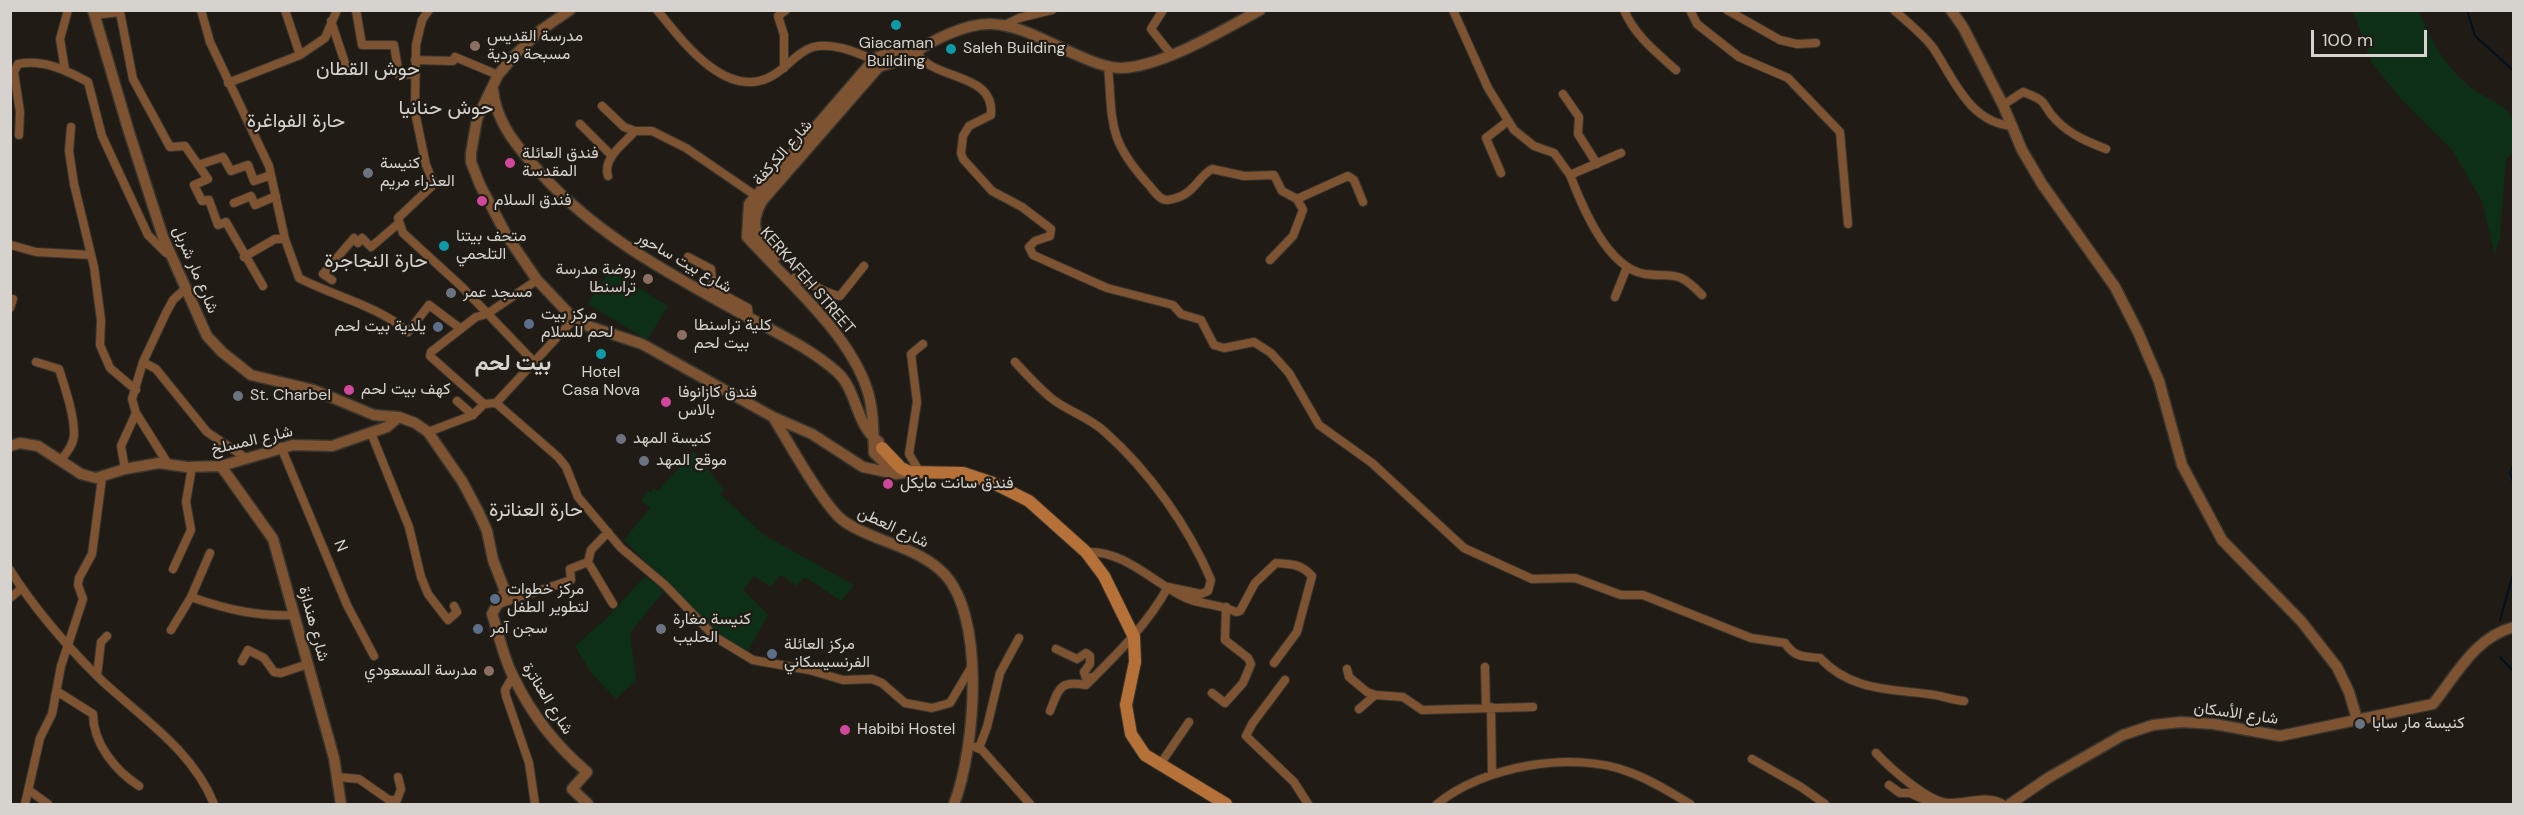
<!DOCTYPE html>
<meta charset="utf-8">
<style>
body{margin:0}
#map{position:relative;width:2524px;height:815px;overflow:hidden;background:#201c15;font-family:"DM Sans",sans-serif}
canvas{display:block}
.frame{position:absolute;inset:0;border:12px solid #d6d3ce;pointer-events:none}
.scale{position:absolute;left:2311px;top:30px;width:116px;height:27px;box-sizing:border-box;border:3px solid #d6d3ce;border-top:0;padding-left:8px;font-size:18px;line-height:21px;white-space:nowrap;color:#d6d3ce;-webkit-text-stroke:4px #201c15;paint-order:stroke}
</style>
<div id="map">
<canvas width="2524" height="815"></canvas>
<div class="frame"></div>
<div class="scale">100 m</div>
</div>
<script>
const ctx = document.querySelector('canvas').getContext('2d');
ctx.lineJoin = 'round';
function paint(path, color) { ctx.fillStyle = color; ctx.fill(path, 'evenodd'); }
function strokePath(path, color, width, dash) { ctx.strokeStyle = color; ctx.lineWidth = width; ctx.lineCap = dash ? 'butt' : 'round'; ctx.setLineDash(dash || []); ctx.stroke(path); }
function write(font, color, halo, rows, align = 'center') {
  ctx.font = font + ' "DM Sans",Vazirmatn,sans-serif'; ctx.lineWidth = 4.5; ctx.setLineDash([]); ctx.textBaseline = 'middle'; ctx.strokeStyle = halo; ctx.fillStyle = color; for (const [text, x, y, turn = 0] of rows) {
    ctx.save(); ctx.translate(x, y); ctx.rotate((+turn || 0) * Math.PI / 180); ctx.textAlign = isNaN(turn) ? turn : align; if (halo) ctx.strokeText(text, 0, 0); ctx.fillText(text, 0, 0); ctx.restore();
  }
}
const green = new Path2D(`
 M 2353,11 L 2419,11 C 2432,43 2447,71 2477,92 C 2486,98 2501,104 2508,112 C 2517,122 2514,139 2513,152 L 2506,160 L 2500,236 L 2495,256 L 2482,201 L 2452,150 L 2402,100 L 2372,63 Z
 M 610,270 L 668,306 L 647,340 L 588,304 Z
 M 694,451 L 724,490 L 720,494 L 764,535 L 854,585 L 841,601 L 805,577 L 797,586 L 781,575 L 771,587 L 754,576 L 743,590 L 768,615 L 746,654 L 719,636 L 624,540 L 650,508 L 641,500 L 648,491 L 650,493 L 654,488 L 658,491 Z
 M 645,576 L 664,591 L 630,633 L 636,680 L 616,699 L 592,674 L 575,646 L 608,617 Z`);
const stream = new Path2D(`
 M 2467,10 L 2475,36 L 2514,71
 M 2514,464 L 2510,472 L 2514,486
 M 2500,620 L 2514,571
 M 2500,657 L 2514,672`);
const minor = new Path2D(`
 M 201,10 L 210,42 L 269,166 L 285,239 L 299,278 C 333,296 379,306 408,332 L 429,305 L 461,329
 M 285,10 L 300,55
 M 356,10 L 362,45 L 394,45 L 399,75 L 416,74
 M 657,10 C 681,39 723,98 768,78 C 785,71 796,52 813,47 C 832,42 855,52 872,59
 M 1163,10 L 1151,29 L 1170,53
 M 1453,10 L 1488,88 L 1514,130 L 1534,146 L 1554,153 L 1570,175 L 1621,153
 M 1624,10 C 1635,36 1656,52 1676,70
 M 1690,10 L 1697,24 L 1739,57 L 1788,78 L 1840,132 L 1848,224
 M 1727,10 L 1780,40 L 1797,44 L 1816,43
 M 1894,10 C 1907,22 1924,35 1934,49 C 1954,80 1970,123 2013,126
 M 94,15 L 120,12 L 133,79 L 170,147 L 185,146 L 208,179 L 194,185 L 202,201 L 209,200 L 218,225 L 226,222 L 263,286
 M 331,21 L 347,69
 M 1003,26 L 1019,18 L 1052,10
 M 916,50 C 929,82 995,70 991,115 L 969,126 L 963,136 L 961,153 L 963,159 L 992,191 L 1022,207 L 1051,229 L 1050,236 L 1035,241 L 1029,247 L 1033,255 L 1107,288 L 1173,305 L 1181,314 L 1201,320 L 1214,345 L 1224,348 L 1254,342 L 1271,353 L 1289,373 L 1319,425 L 1372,463 L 1464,548 L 1532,579 L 1575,578 L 1621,595 L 1643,595 L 1751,638 L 1785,643 C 1794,657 1804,657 1820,658 C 1850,690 1887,689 1928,694 C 1940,695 1952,700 1964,701
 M 415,60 L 453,61 L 455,57 L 498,75
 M 1108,66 C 1113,123 1107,139 1148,184 C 1153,189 1159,201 1168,200 C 1195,196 1196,178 1212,169 L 1244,176 L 1274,175 L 1282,191 L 1297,199 L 1303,210 L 1293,236 L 1270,260
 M 784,68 L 784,35 L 778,16 L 786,10
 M 65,70 L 60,39 L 68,10
 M 228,83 L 300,55 L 325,38 L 337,10
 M 1563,94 L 1579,117 L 1578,134 L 1597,164
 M 2003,105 L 2023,92 C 2053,103 2039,104 2057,121 C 2071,135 2088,142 2106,149
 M 415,106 L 416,45 L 422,20 L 429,10
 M 602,106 L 624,127 L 635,131 L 652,131 L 686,148 L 759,198
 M 416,117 L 426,165 L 434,184 L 398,218 L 403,233 L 462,287 L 535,363
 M 580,124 L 612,156
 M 71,127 L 69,151 L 74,184 L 94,267 L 101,320 L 100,345 L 110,368 L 136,390
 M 19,135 L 20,112 L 14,72 L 18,64 C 43,59 66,70 88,82 L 102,136 L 148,235 L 166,253
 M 198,165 L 223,157 L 231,171 L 248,165 L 254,181 L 271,175
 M 1501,173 L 1486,138 L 1508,121
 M 1570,175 C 1582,206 1607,268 1645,274 C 1676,278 1677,269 1702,295
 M 608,176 C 602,158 625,143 635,131
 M 1297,199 L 1348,176 L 1354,180 L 1363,202
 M 234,203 L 251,196 L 255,205 L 276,196
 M 11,245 L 36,252 L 91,255
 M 244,257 L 275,239 L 285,239
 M 688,257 L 711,269 L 713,289 L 748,308 L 749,318
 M 332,280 L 323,274 L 354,238 L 358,243 L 362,238 L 371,247 L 399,223
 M 789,282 L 794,278 C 811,281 824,294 840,296 L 864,266
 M 1615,297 L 1627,267
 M 10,308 L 13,299
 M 36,362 L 59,369 C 65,388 74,413 74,434 C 74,444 67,452 62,459
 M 143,362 L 156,369 L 207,432 L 246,458
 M 1015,362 C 1026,374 1038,387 1051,398 C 1067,411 1089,417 1105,432 C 1149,471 1188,526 1211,580 L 1208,591 L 1201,594 L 1168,587
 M 457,401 L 473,415
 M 496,403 L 558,457 L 566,467 L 578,497 L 621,548 L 665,585 L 715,637 L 753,660 L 809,670 L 843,680 L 872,679 L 882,683 L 905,703 L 932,708 L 950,703 L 972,666
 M 484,404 L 430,356 L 431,352 L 476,317 L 487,314 L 537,280
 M 136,413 L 168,464
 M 428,432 L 473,415 L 484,404 L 496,403 L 574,319
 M 371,433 L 409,527 L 421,577 L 428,594 L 448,620 L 457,612 L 454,606
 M 281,447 L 347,605 L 374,656
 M 125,469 L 121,446 L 136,413 L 132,399 L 143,362 L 166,313 L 173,300 L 186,288
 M 919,471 L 909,454 L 917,402 L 911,354 L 923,344
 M 608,532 L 591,550 L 588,562 L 613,604
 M 1086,552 C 1125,550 1153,583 1186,598 C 1202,605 1220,604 1236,612 L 1240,611 L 1255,583 L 1276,563 C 1292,564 1301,564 1312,576 L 1297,632 L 1274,663
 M 173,569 L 191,530 L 186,502 L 192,467
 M 10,570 C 34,608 66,645 98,677 C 140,717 192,749 214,804
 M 191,597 C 225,609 258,617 295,615
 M 10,598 L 22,588
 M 499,604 L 571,580 L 570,569 L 588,562
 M 171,630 L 191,597 L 210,553
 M 1056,649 L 1077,659 L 1086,653 L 1090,656 L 1090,664 L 1084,672 L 1086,678 L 1094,677
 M 242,661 L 248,650 L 264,658 L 274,672 L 281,673 L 308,664
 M 1485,667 L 1486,708
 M 1347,669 L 1349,677 L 1367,692 L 1375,695 L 1403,697 L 1422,710 L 1533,707
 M 97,676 L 101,642 L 107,636
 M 513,676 L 505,690 L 506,696 L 529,763 L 535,804
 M 1285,680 L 1252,724 L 1246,736 L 1294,782 L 1308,804
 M 58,692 L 93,714 C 93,744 116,771 139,786
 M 1212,693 L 1225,703 L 1243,683 L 1251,664 L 1248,658 L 1225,640 L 1226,607
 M 1491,707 L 1492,774
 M 1359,709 L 1375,695
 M 1050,711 C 1059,688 1060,680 1086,685 C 1117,654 1147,625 1168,587
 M 975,747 L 982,750 L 1030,804
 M 979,748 L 987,727 L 1000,673 L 1019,638
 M 1876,753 C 1890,768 1928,802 1948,803 C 1967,804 1986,794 2003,804
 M 1752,759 L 1801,787 L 1825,804
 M 1161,763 L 1189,722
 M 337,777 L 359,779 L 389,800 L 397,800 L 401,789 L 398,777
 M 1889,785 L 1900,793 L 1910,793 L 1934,804
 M 30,791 L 48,804
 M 25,804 L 40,738 L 52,714 L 61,666 L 83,599 L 78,585 L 79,578 L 92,554 L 102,478
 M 1437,804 C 1483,766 1573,750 1629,772 C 1651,780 1670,792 1690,804`);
const tertiary = new Path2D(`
 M 93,10 L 129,132 L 163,237 L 207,336 L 222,352 L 251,375 L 314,390 L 374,415 L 399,417 L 415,423 L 428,432 L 462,481 L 478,511 L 487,531 L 493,560 L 505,591 L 492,614 C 499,634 503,657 513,676 C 531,714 555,745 587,772 L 572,789 L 588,804
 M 570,10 L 541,30 L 515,55 L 498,75 L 477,119 L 471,153 L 471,162 L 480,185 L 507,236 L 537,280 L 574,319 L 588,326 L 642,344 L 773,417 L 812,434 L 863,467 L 896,474 L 910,472
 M 1951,10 L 1963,27 L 2003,105 L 2022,150 L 2042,184 L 2115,287 L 2138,332 L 2159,381 L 2182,465 L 2222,540 L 2301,621 L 2337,667 L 2349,692 L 2357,719
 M 875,58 L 907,47 L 916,50
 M 870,64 L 749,204 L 747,237 C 787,281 848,332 867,389 C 874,410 873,432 874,453 L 895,473
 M 881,66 C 890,63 903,61 911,55 C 931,41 965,23 991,24 C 1021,25 1049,43 1077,55 C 1090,61 1106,68 1121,68 C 1162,67 1223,30 1260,10
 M 493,90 C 496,119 512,140 530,161 C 588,231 666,272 744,315 C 775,332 810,348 837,372 C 858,391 855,425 879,442
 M 775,257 C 756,236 748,227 762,201 L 877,69
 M 773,417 C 788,441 825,509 845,522 C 873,541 911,545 939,569 C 988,609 975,751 954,804
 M 10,446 L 20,443 L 38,446 L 81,474 L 96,478 L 125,469 L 159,463 L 187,467 L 221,466 L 293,445 L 332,446 L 387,427 L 399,417
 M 221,466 L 273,539 L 334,758 L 341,804
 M 2010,804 L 2048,778 L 2123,735 L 2153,725 L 2181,722 L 2214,724 L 2280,736 L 2433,704 C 2457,674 2475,637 2514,627`);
const secondary = new Path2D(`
 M 882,448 L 901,468 L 910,472 L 963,473 L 993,483 L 1029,501 L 1086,552 L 1104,576 L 1134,637 L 1135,662 L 1126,705 L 1131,734 L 1145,755 L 1226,804`);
const markers = [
 [896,25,6,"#0f9aa8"],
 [475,46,6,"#8d6e63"],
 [951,49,6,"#0f9aa8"],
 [510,163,6,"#d1479c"],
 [368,173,6,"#6b7280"],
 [482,201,6,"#d1479c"],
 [444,246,6,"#0f9aa8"],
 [648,279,6,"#8d6e63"],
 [451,293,6,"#6b7280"],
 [529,324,6,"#5c6f8a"],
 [438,327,6,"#5c6f8a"],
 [682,335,6,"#8d6e63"],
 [601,354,6,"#0f9aa8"],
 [349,390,6,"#d1479c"],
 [238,396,6,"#6b7280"],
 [666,402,6,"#d1479c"],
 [621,439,6,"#6b7280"],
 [644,461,6,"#6b7280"],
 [888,484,6,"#d1479c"],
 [495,599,6,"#5c6f8a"],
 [478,629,6,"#5c6f8a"],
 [661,629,6,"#6b7280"],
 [772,654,6,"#5c6f8a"],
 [489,671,6,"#8d6e63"],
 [2360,724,6,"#6b7280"],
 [845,730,6,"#d1479c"]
];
const poiNames = [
 ["مدرسة القديس",487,37],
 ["مسبحة وردية",487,55],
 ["Giacaman",896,44,"center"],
 ["Building",896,62,"center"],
 ["Saleh Building",963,49],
 ["فندق العائلة",522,154],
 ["المقدسة",522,172],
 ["كنيسة",380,164],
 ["العذراء مريم",380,182],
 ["فندق السلام",494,201],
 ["متحف بيتنا",456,237],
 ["التلحمي",456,255],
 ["روضة مدرسة",636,270,"right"],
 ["تراسنطا",636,288,"right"],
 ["مسجد عمر",463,293],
 ["مركز بيت",541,315],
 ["لحم للسلام",541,333],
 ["كلية تراسنطا",694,326],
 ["بيت لحم",694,344],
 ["يلدية بيت لحم",426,327,"right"],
 ["Hotel",601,373,"center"],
 ["Casa Nova",601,391,"center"],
 ["كهف بيت لحم",361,390],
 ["فندق كازانوفا",678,393],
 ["بالاس",678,411],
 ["St. Charbel",250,396],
 ["كنيسة المهد",633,439],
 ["موقع المهد",656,461],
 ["فندق سانت مايكل",900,484],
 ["مركز خطوات",507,590],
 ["لتطوير الطفل",507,608],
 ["كنيسة مغارة",673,620],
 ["الحليب",673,638],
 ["سجن آمر",490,629],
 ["مركز العائلة",784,645],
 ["الفرنسيسكاني",784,663],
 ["مدرسة المسعودي",477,671,"right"],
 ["كنيسة مار سابا",2372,724],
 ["Habibi Hostel",857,730]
];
const streetNames = [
 ["شارع الكركفة",783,153,-49],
 ["شارع بيت ساحور",684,263,30],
 ["شارع مار شربل",195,270,67],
 ["KERKAFEH STREET",807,281,49],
 ["شارع المسلخ",252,441,-13],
 ["شارع العطن",893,528,25],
 ["N",340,546,68],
 ["شارع هندازة",313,624,75],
 ["شارع العناترة",547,699,58],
 ["شارع الأسكان",2236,714,8]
];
const quarterNames = [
 ["حوش القطان",368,70],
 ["حوش حنانيا",446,109],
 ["حارة الفواغرة",296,122],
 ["حارة النجاجرة",376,262],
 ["حارة العناترة",536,511]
];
const districtNames = [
 ["بيت لحم",513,364]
];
paint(green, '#0d2e17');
strokePath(stream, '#00111e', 2);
strokePath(minor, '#39362f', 10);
strokePath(tertiary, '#39362f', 13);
strokePath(secondary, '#39362f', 14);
strokePath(minor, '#7e5332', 8);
strokePath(tertiary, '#7e5332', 10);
strokePath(secondary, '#b67138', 12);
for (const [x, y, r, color] of markers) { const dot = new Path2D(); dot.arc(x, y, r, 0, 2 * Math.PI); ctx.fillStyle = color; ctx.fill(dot); strokePath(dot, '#201c15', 2); }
write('16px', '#d6d3ce', '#201c15', poiNames, 'left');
write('16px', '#d6d3ce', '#201c15', streetNames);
write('20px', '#d6d3ce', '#201c15', quarterNames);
write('bold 22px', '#d6d3ce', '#201c15', districtNames);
</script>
